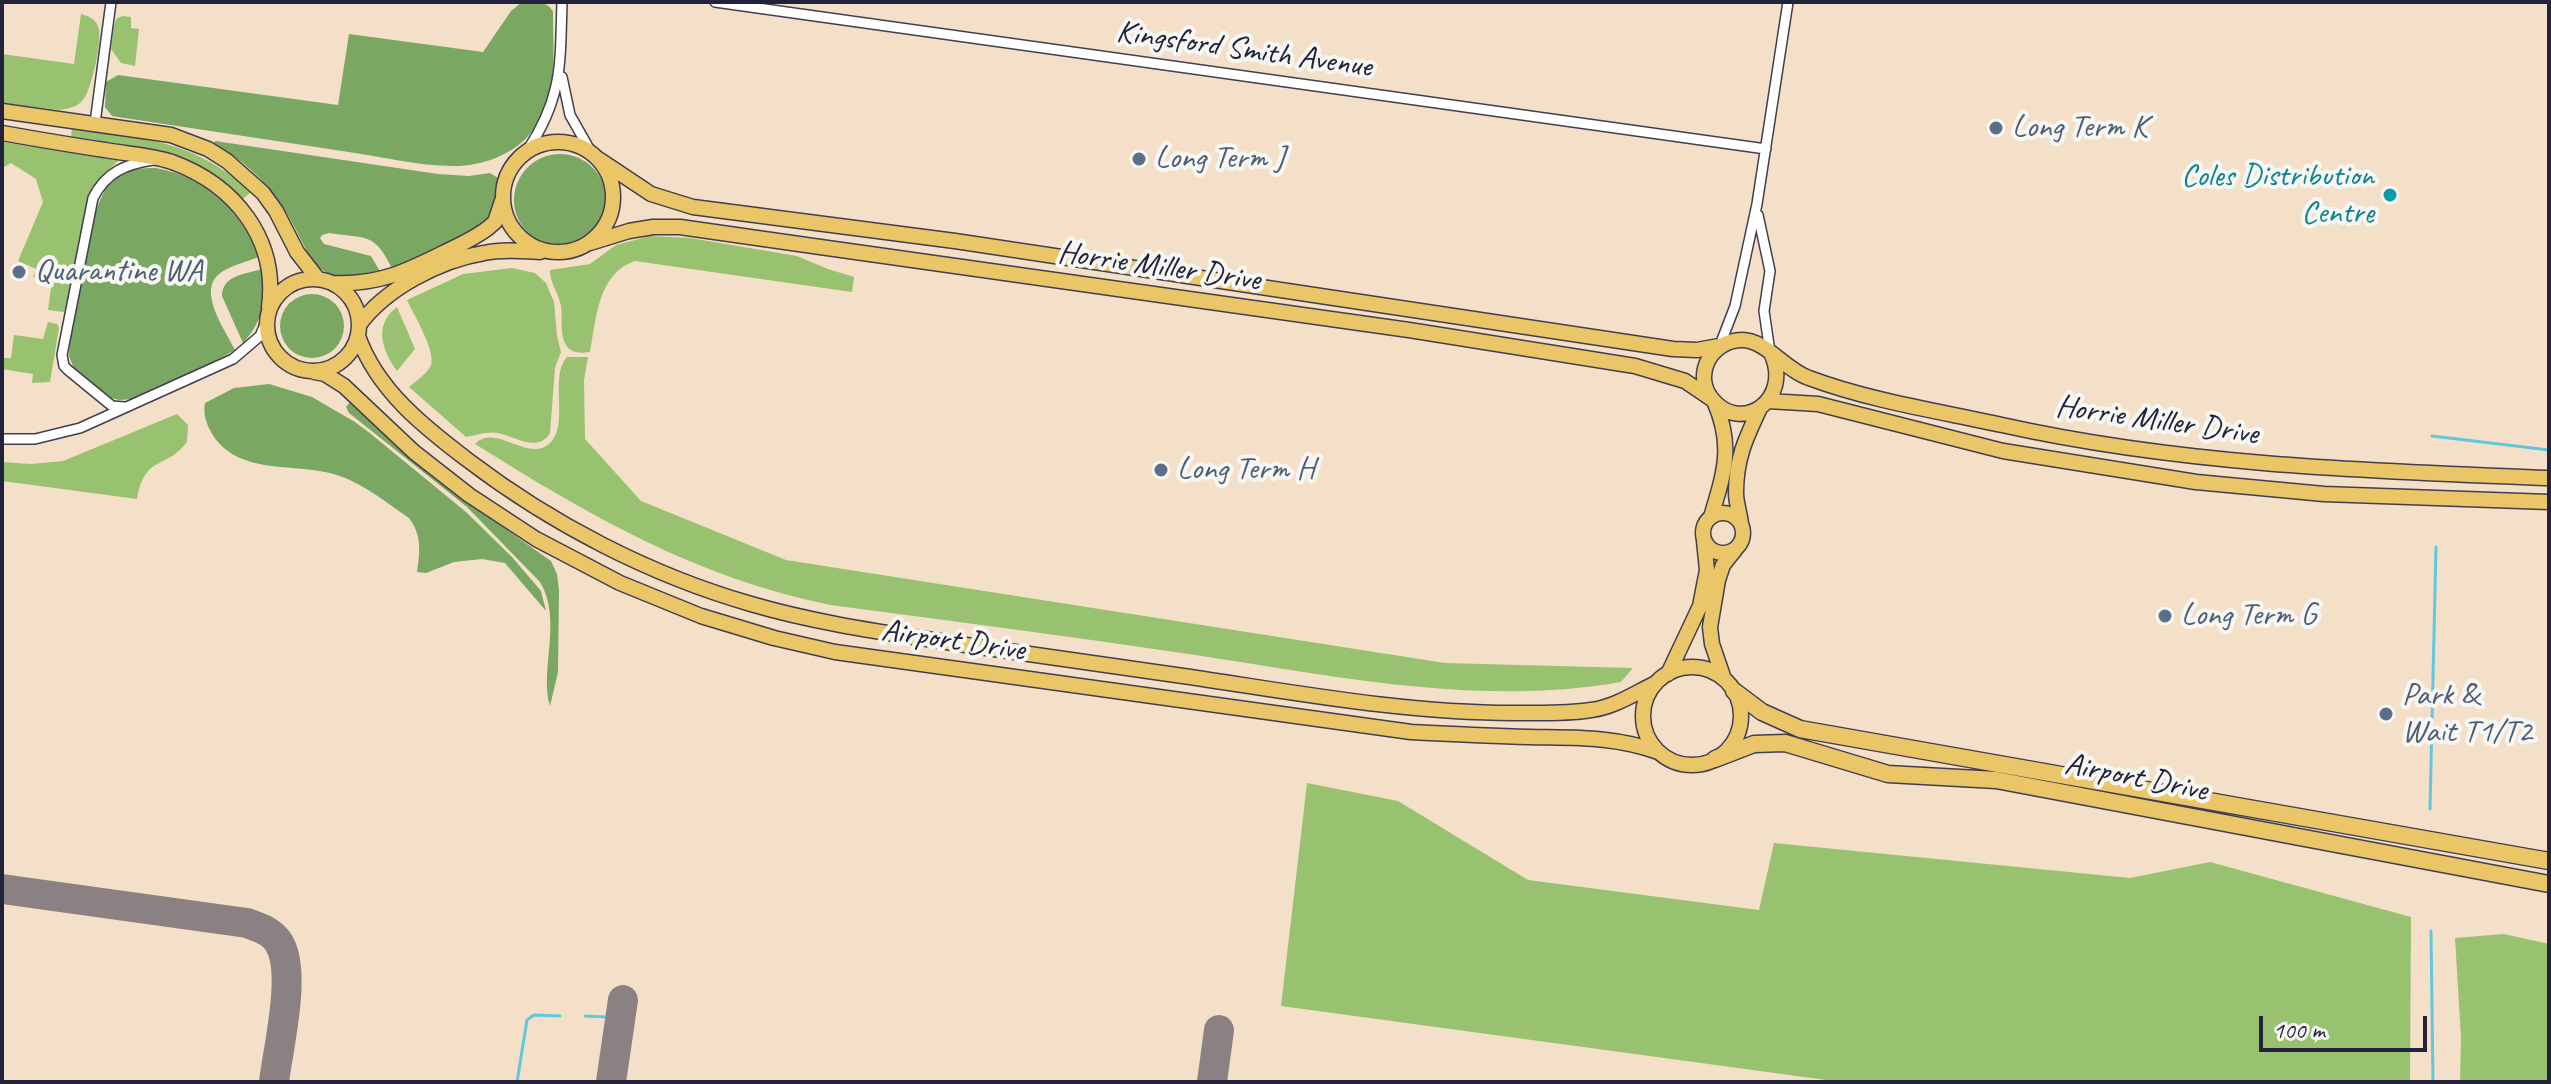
<!DOCTYPE html>
<style>
body{margin:0}
#map{position:relative;width:2551px;height:1084px;overflow:hidden;background:#f4e0c8;font-family:Caveat,sans-serif}
canvas{display:block}
.frame{position:absolute;inset:0;border:4px solid #22223b;pointer-events:none}
.scale{position:absolute;left:2259px;top:1016px;width:168px;height:36px;box-sizing:border-box;border:4px solid #22223b;border-top:0;padding-left:10px;font-size:24px;line-height:28px;white-space:nowrap;color:#22223b;-webkit-text-stroke:6px #f6f6f2;paint-order:stroke}
</style>
<div id="map">
<canvas width="2551" height="1084"></canvas>
<div class="frame"></div>
<div class="scale">100 m</div>
</div>
<script>
const ctx = document.querySelector('canvas').getContext('2d');
ctx.lineJoin = 'round';
function paint(path, color) { ctx.fillStyle = color; ctx.fill(path, 'evenodd'); }
function strokePath(path, color, width, dash) { ctx.strokeStyle = color; ctx.lineWidth = width; ctx.lineCap = dash ? 'butt' : 'round'; ctx.setLineDash(dash || []); ctx.stroke(path); }
function write(font, color, halo, rows, align = 'center') {
  ctx.font = font + ' Caveat,sans-serif'; ctx.lineWidth = 8; ctx.setLineDash([]); ctx.textBaseline = 'middle'; ctx.strokeStyle = halo; ctx.fillStyle = color; for (const [text, x, y, turn = 0] of rows) {
    ctx.save(); ctx.translate(x, y); ctx.rotate((+turn || 0) * Math.PI / 180); ctx.textAlign = isNaN(turn) ? turn : align; if (halo) ctx.strokeText(text, 0, 0); ctx.fillText(text, 0, 0); ctx.restore();
  }
}
const green = new Path2D(`
 M 81,14 C 90,16 98,21 99,30 C 102,42 91,91 83,100 C 77,107 68,109 59,110 L 2,103 L 2,54 L 74,64 Z
 M 123,16 L 131,17 L 131,28 L 139,29 L 135,66 L 121,63 L 111,49 L 114,25 L 117,18 Z
 M 72,129 C 147,139 192,139 251,192 L 243,199 C 193,149 136,147 71,137 Z
 M 2,142 L 119,160 L 98,180 L 88,195 L 66,309 L 63,312 L 48,310 L 52,280 L 33,277 L 36,269 L 18,261 L 43,202 L 36,179 L 11,163 L 2,168 Z
 M 650,236 L 690,238 L 797,256 L 828,269 L 854,277 L 852,292 L 635,261 C 598,273 596,319 590,352 C 581,353 571,354 566,345 C 559,334 563,318 561,306 C 559,294 549,281 550,270 L 590,264 L 616,245 Z
 M 512,268 L 535,273 L 546,283 L 554,302 L 557,336 L 561,352 L 555,368 L 550,433 C 538,453 516,437 498,433 C 487,431 476,435 466,437 L 409,387 C 416,381 428,373 431,365 C 436,351 413,313 407,300 L 463,274 Z
 M 397,307 L 415,349 L 397,371 C 382,350 373,325 397,307 Z
 M 48,322 L 57,324 L 59,328 L 50,382 L 32,383 L 33,374 L 2,369 L 2,358 L 11,358 L 14,335 L 43,339 Z
 M 567,357 L 588,357 L 584,380 L 585,439 L 641,501 L 786,560 L 1445,663 L 1633,668 L 1621,682 C 1480,707 1335,676 1195,655 C 1074,637 952,621 830,605 C 695,577 590,516 475,444 C 496,422 529,465 551,442 C 569,423 549,376 567,357 Z
 M 177,414 L 188,425 L 187,442 C 166,470 145,454 137,499 L 2,481 L 2,462 L 31,464 L 63,461 Z
 M 1307,783 L 1398,801 L 1528,880 L 1759,910 L 1774,843 L 2130,878 L 2210,862 L 2411,917 L 2410,1082 L 1841,1082 L 1281,1006 Z
 M 2504,934 L 2549,944 L 2549,1082 L 2460,1082 L 2461,1038 L 2455,938 Z`);
const forest = new Path2D(`
 M 522,2 C 534,2 548,0 553,12 C 553,54 559,101 529,135 C 512,155 483,165 458,166 C 422,167 378,156 342,151 C 268,140 193,128 118,117 L 112,116 L 105,107 L 106,82 L 118,75 L 338,105 L 349,34 L 483,52 L 511,11 Z
 M 215,141 L 438,174 L 469,176 L 490,173 L 498,178 C 498,195 495,213 483,225 C 467,241 415,260 393,270 C 374,232 368,239 329,233 L 322,235 L 320,238 L 324,244 L 371,256 L 381,273 C 306,289 315,255 282,206 C 265,180 241,159 214,143 Z
 M514 200a46 46 0 1 1 92 0a46 46 0 1 1-92 0Z
 M 156,168 C 205,177 241,211 259,257 C 246,262 228,266 218,275 C 198,293 226,331 235,350 L 214,362 L 133,399 L 119,400 L 111,398 L 74,369 L 69,356 L 70,339 C 77,303 88,200 114,179 C 127,169 141,168 156,168 Z
 M 262,269 C 266,299 264,320 243,343 L 222,296 C 222,275 246,274 262,269 Z
 M280 326a32 32 0 1 1 64 0a32 32 0 1 1-64 0Z
 M 269,384 L 312,397 L 355,422 L 371,434 L 466,512 L 512,557 L 541,591 L 546,611 L 505,563 L 482,559 L 454,562 L 426,573 L 417,572 C 420,551 422,535 409,518 C 387,503 365,485 340,476 C 298,461 237,478 211,432 C 206,423 203,413 205,403 L 234,388 Z
 M 350,402 L 413,461 L 450,490 L 551,561 L 557,574 L 559,590 L 558,672 L 550,706 C 539,671 563,620 540,582 L 467,507 L 349,413 L 346,407 Z`);
const stream = new Path2D(`
 M 2432,436 L 2549,450
 M 2430,809 L 2436,547
 M 2431,931 L 2433,1082
 M 585,1016 L 605,1017
 M 517,1082 L 527,1020 L 534,1015 L 560,1016`);
const taxiway = new Path2D(`
 M 2,889 L 247,923 C 260,928 272,931 279,943 C 297,972 278,1048 274,1082
 M 611,1082 L 623,1000
 M 1212,1082 L 1219,1030`);
const minor = new Path2D(`
 M 715,2 L 1766,149
 M 562,77 L 570,115 L 591,152
 M 95,123 L 111,2
 M 527,151 C 563,97 560,64 562,2
 M 1758,215 L 1770,271 L 1764,311 L 1770,352
 M 1720,345 L 1735,306 L 1757,204 L 1788,2
 M 124,407 L 112,406 L 68,370 L 64,366 L 62,355 L 93,198 C 106,172 126,164 153,160
 M 2,439 L 35,439 L 80,428 L 233,359 L 260,336 L 266,322`);
const primary = new Path2D(`
 M 2,111 L 171,135 L 208,149 L 227,161 L 263,193 L 276,211 L 297,252 L 318,279
 M 2,133 C 36,139 71,145 105,150 C 127,154 151,155 172,162 C 235,185 278,239 269,307
 M503 197a55 55 0 1 1 110 0a55 55 0 1 1-110 0Z
 M 600,160 L 651,194 L 693,207 L 955,241 L 1673,349 L 1697,350 L 1719,346
 M 590,243 L 629,231 L 653,227 L 680,227 L 799,244 L 1409,330 L 1635,366 L 1685,381 L 1713,400
 M267 325a46 46 0 1 1 92 0a46 46 0 1 1-92 0Z
 M 333,283 C 378,285 405,272 445,252 C 460,245 475,238 488,228 L 495,222 L 502,201
 M 359,325 C 385,289 440,260 484,253 C 503,249 522,251 540,252
 M 358,336 C 377,390 424,427 469,461 C 552,524 650,575 751,604 C 819,624 889,633 959,644 C 1034,655 1109,665 1183,676 C 1293,692 1403,713 1514,713 C 1539,713 1566,714 1591,710 C 1615,707 1635,693 1656,683
 M 1771,353 C 1793,400 1741,435 1712,399 C 1692,374 1712,340 1742,340 C 1766,340 1785,370 1809,378 C 1871,401 1938,411 2002,425 C 2182,465 2366,471 2549,478
 M 314,372 L 325,374 L 344,386 L 414,452 L 469,495 L 536,539 L 620,583 L 701,616 L 774,638 L 835,652 L 1411,732 C 1450,734 1490,736 1529,737 C 1574,738 1615,736 1658,752
 M 1768,401 L 1818,404 L 2003,451 L 2196,482 L 2324,494 L 2549,502
 M1703 533a20 20 0 1 1 40 0a20 20 0 1 1-40 0Z
 M 1711,517 C 1724,473 1734,446 1714,401
 M 1741,524 C 1740,513 1736,503 1736,493 C 1736,458 1746,438 1760,408
 M1643 716a49 49 0 1 1 98 0a49 49 0 1 1-98 0Z
 M 1668,674 L 1700,606 L 1707,570 L 1704,541
 M 1724,679 L 1712,644 L 1710,627 L 1718,580 L 1723,565 L 1735,550`);
const motorway = new Path2D(`
 M 1734,691 L 1762,712 L 1800,729 L 2549,861
 M 1715,759 L 1754,744 L 1785,743 L 1888,774 L 1996,780 L 2549,884`);
const markers = [
 [1996,128,8,"#5c6f8a"],
 [1139,159,8,"#5c6f8a"],
 [2390,195,8,"#0f9aa8"],
 [19,272,8,"#5c6f8a"],
 [1161,470,8,"#5c6f8a"],
 [2165,616,8,"#5c6f8a"],
 [2386,714,8,"#5c6f8a"]
];
const streetNames = [
 ["Kingsford Smith Avenue",1244,50,8],
 ["Horrie Miller Drive",1159,267,8],
 ["Horrie Miller Drive",2157,421,8],
 ["Airport Drive",953,641,8],
 ["Airport Drive",2136,778,11]
];
const serviceNames = [
 ["Long Term K",2012,128],
 ["Long Term J",1155,159],
 ["Quarantine WA",35,272],
 ["Long Term H",1177,470],
 ["Long Term G",2181,616],
 ["Park &",2402,696],
 ["Wait T1/T2",2402,733]
];
const cultureNames = [
 ["Coles Distribution",2374,177],
 ["Centre",2374,214]
];
paint(green, '#98c26f');
paint(forest, '#7aa862');
strokePath(stream, '#60c8dc', 3);
strokePath(taxiway, '#8b8182', 30);
strokePath(minor, '#423e50', 12);
strokePath(primary, '#423e50', 17);
strokePath(motorway, '#423e50', 19);
strokePath(minor, '#fff', 9);
strokePath(primary, '#ebc669', 14);
strokePath(motorway, '#ebc669', 16);
for (const [x, y, r, color] of markers) { const dot = new Path2D(); dot.arc(x, y, r, 0, 2 * Math.PI); ctx.fillStyle = color; ctx.fill(dot); strokePath(dot, '#f6f6f2', 3); }
write('32px', '#22223b', '#f6f6f2', streetNames);
write('32px', '#4e5e75', '#f6f6f2', serviceNames, 'left');
write('32px', '#0d838f', '#f6f6f2', cultureNames, 'right');
</script>
